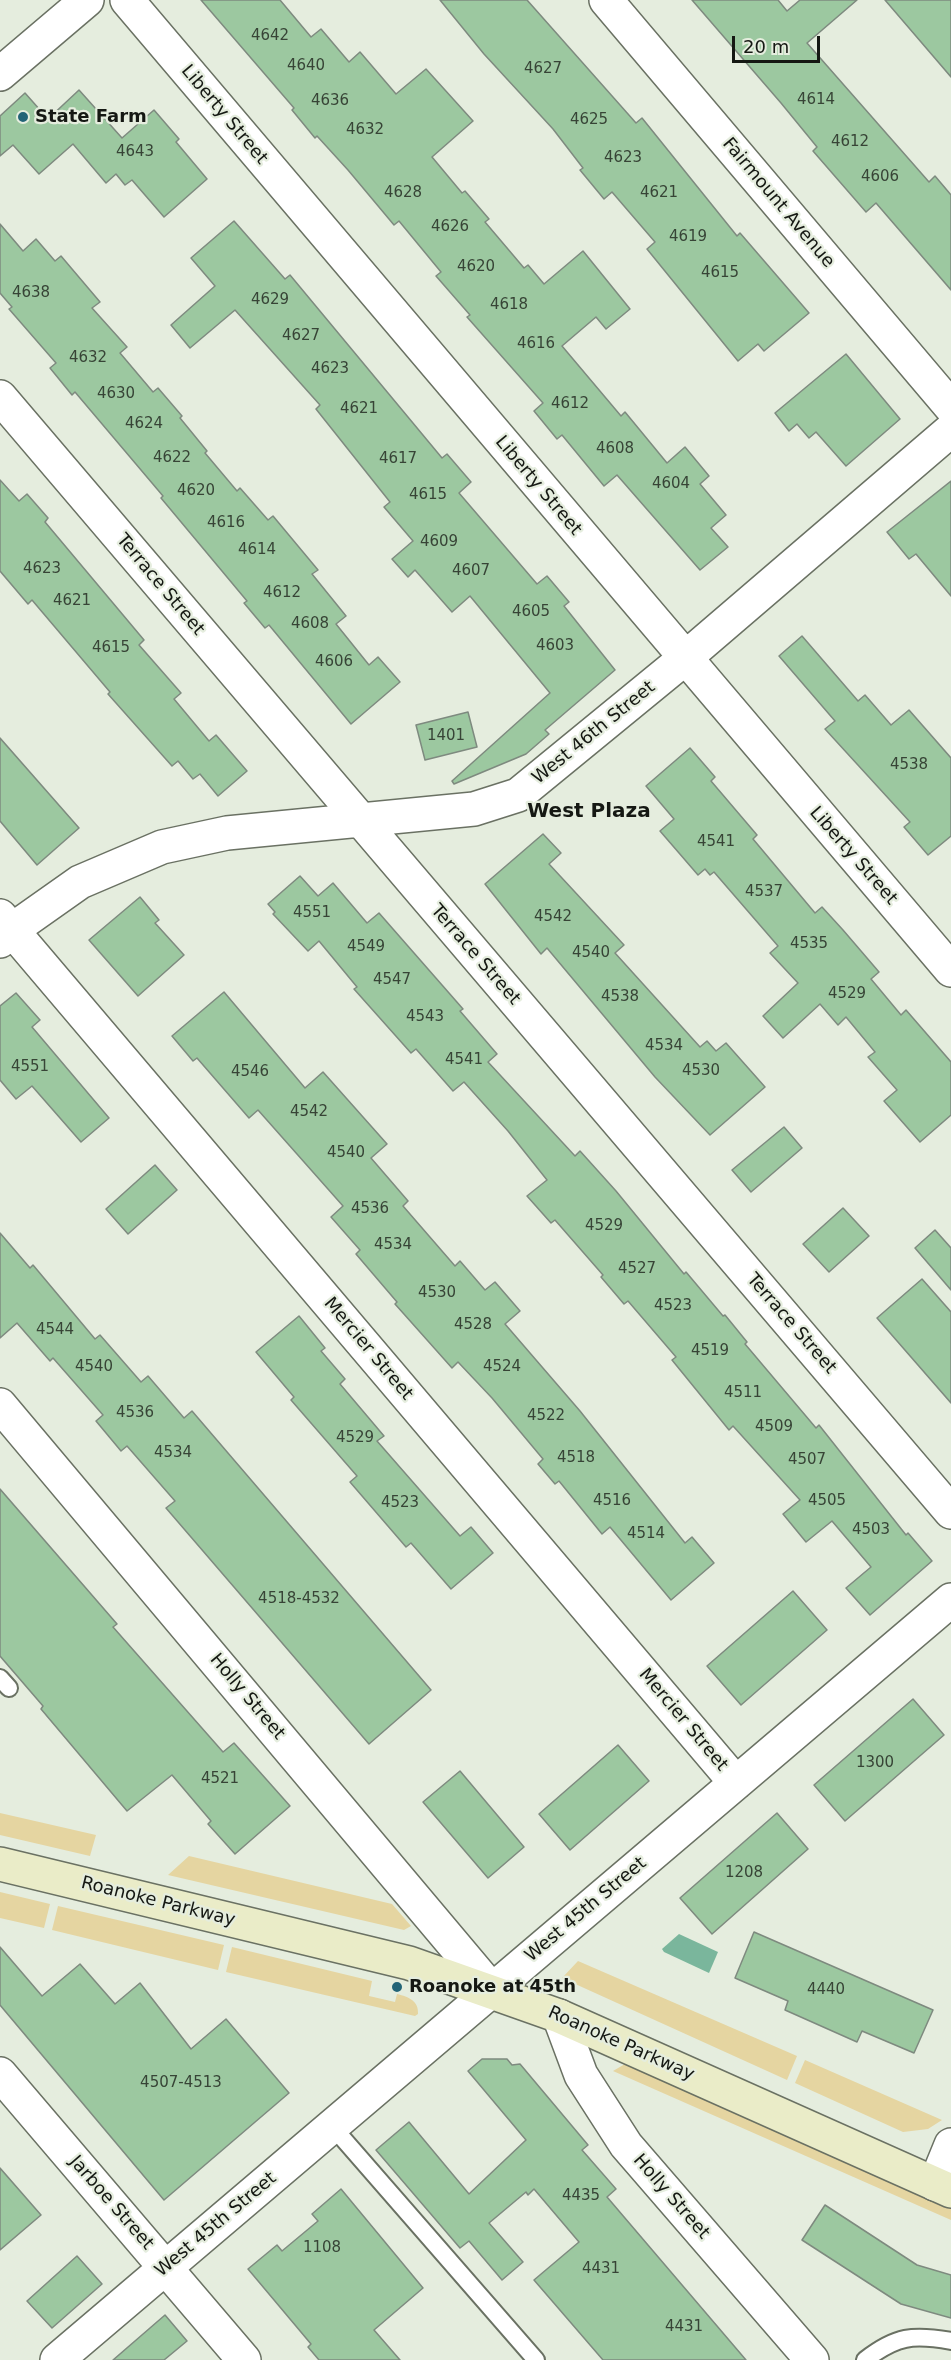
<!DOCTYPE html>
<style>
body{margin:0}
#map{position:relative;width:951px;height:2360px;overflow:hidden;background:#e5edde;font-family:"DejaVu Sans",sans-serif}
canvas{display:block}
.scale{position:absolute;left:732px;top:36px;width:88px;height:27px;box-sizing:border-box;border:3px solid #151813;border-top:0;padding-left:8px;font-size:18px;line-height:21px;white-space:nowrap;color:#151813;-webkit-text-stroke:4px #e5edde;paint-order:stroke}
</style>
<div id="map">
<canvas width="951" height="2360"></canvas>
<div class="scale">20 m</div>
</div>
<script>
const ctx = document.querySelector('canvas').getContext('2d');
ctx.lineJoin = 'round';
function paint(path, color) { ctx.fillStyle = color; ctx.fill(path, 'evenodd'); }
function strokePath(path, color, width, dash) { ctx.strokeStyle = color; ctx.lineWidth = width; ctx.lineCap = dash ? 'butt' : 'round'; ctx.setLineDash(dash || []); ctx.stroke(path); }
function write(font, color, halo, rows, align = 'center') {
  ctx.font = font + ' "DejaVu Sans",sans-serif'; ctx.lineWidth = 4.5; ctx.setLineDash([]); ctx.textBaseline = 'middle'; ctx.strokeStyle = halo; ctx.fillStyle = color; for (const [text, x, y, turn = 0] of rows) {
    ctx.save(); ctx.translate(x, y); ctx.rotate((+turn || 0) * Math.PI / 180); ctx.textAlign = isNaN(turn) ? turn : align; if (halo) ctx.strokeText(text, 0, 0); ctx.fillText(text, 0, 0); ctx.restore();
  }
}
const green = new Path2D(`
 M 0,1813 L 96,1835 L 90,1856 L 0,1835 Z
 M 189,1856 L 392,1904 L 411,1926 L 404,1930 L 168,1875 Z
 M 0,1892 L 50,1904 L 44,1928 L 0,1918 Z
 M 58,1906 L 224,1945 L 218,1970 L 52,1930 Z
 M 232,1947 L 372,1981 L 369,1996 L 395,2002 L 397,1994 C 409,1997 419,2001 418,2014 L 415,2016 L 226,1972 Z
 M 578,1961 L 797,2056 L 787,2080 L 562,1978 Z
 M 805,2060 L 942,2120 L 928,2129 L 903,2132 L 795,2083 Z
 M 625,2064 L 951,2208 L 951,2220 L 613,2071 Z`);
const water = new Path2D(`
 M 679,1934 L 718,1952 L 709,1973 L 664,1952 L 662,1949 Z`);
const building = new Path2D(`
 M 201,0 L 280,0 L 311,37 L 321,29 L 349,62 L 360,52 L 396,94 L 426,69 L 473,121 L 432,157 L 462,193 L 465,191 L 489,219 L 485,222 L 524,268 L 528,265 L 544,284 L 583,251 L 630,309 L 606,329 L 596,317 L 562,346 L 621,416 L 625,412 L 667,463 L 685,447 L 709,476 L 700,484 L 726,515 L 711,528 L 728,547 L 700,570 L 617,475 L 604,486 L 562,435 L 557,439 L 534,411 L 543,403 L 467,317 L 470,315 L 436,276 L 441,272 L 399,221 L 394,225 L 348,170 L 317,136 L 315,138 L 292,110 L 294,108 Z
 M 440,0 L 527,0 L 636,123 L 642,118 L 737,236 L 740,233 L 809,313 L 764,351 L 758,344 L 738,361 L 647,249 L 655,242 L 612,192 L 604,199 L 580,170 L 583,168 L 553,129 L 484,54 Z
 M 692,0 L 778,0 L 787,11 L 800,0 L 857,0 L 807,43 L 929,182 L 935,176 L 951,195 L 951,290 L 876,203 L 866,212 L 813,151 L 817,147 L 781,103 Z
 M 885,0 L 951,0 L 951,77 Z
 M 79,90 L 122,138 L 154,110 L 179,139 L 176,142 L 207,179 L 164,217 L 132,180 L 125,185 L 116,174 L 106,183 L 73,144 L 39,174 L 13,145 L 0,156 L 0,116 L 25,93 L 48,119 Z
 M 234,221 L 285,279 L 290,275 L 442,458 L 447,454 L 471,482 L 459,493 L 537,584 L 547,576 L 569,602 L 564,606 L 615,670 L 545,730 L 549,734 L 526,754 L 454,784 L 452,781 L 550,693 L 470,596 L 452,612 L 415,570 L 408,577 L 392,559 L 413,541 L 384,507 L 390,502 L 316,409 L 320,405 L 235,310 L 190,348 L 171,325 L 215,286 L 191,258 Z
 M 0,224 L 23,251 L 36,239 L 55,261 L 61,256 L 100,302 L 92,308 L 127,347 L 120,353 L 153,392 L 158,388 L 182,416 L 180,418 L 207,451 L 205,453 L 237,491 L 240,488 L 268,520 L 273,516 L 318,570 L 312,574 L 346,616 L 336,624 L 369,665 L 378,657 L 400,682 L 351,724 L 269,625 L 265,628 L 244,603 L 247,601 L 161,498 L 163,496 L 75,392 L 72,395 L 50,368 L 56,363 L 9,309 L 12,307 L 0,293 Z
 M 846,354 L 900,419 L 846,466 L 816,432 L 809,438 L 797,424 L 789,431 L 775,413 Z
 M 0,480 L 19,501 L 27,494 L 48,518 L 45,522 L 144,640 L 139,645 L 181,693 L 174,699 L 209,741 L 216,735 L 247,771 L 218,796 L 200,774 L 193,779 L 178,761 L 172,766 L 108,694 L 110,692 L 32,600 L 28,604 L 0,571 Z
 M 951,481 L 951,596 L 916,554 L 909,559 L 887,532 Z
 M 802,636 L 858,701 L 865,695 L 891,725 L 909,710 L 951,758 L 951,836 L 928,855 L 904,827 L 910,822 L 825,729 L 835,721 L 779,656 Z
 M 468,712 L 477,747 L 425,760 L 416,725 Z
 M 0,738 L 79,828 L 37,865 L 0,821 Z
 M 690,748 L 715,777 L 711,781 L 757,835 L 753,839 L 815,913 L 822,907 L 843,930 L 879,972 L 871,979 L 901,1015 L 906,1010 L 951,1062 L 951,1115 L 920,1142 L 884,1101 L 897,1090 L 868,1057 L 875,1052 L 846,1017 L 838,1025 L 820,1004 L 783,1038 L 763,1016 L 798,983 L 770,953 L 778,946 L 714,872 L 710,875 L 705,869 L 698,875 L 660,831 L 674,819 L 646,786 Z
 M 543,834 L 561,853 L 549,864 L 624,945 L 615,953 L 700,1047 L 707,1041 L 716,1051 L 726,1043 L 765,1087 L 710,1135 L 655,1077 L 547,948 L 541,954 L 485,884 Z
 M 300,876 L 318,896 L 333,883 L 367,923 L 379,913 L 463,1009 L 460,1011 L 497,1054 L 488,1062 L 575,1156 L 580,1151 L 616,1191 L 684,1274 L 686,1272 L 723,1316 L 725,1315 L 747,1342 L 745,1344 L 816,1428 L 819,1425 L 906,1535 L 908,1533 L 932,1561 L 870,1615 L 846,1588 L 871,1567 L 832,1521 L 806,1542 L 783,1514 L 800,1500 L 733,1426 L 729,1430 L 672,1360 L 676,1357 L 628,1301 L 624,1304 L 601,1277 L 603,1275 L 555,1220 L 551,1223 L 527,1196 L 547,1180 L 508,1131 L 464,1082 L 453,1091 L 416,1049 L 411,1053 L 354,989 L 357,987 L 319,941 L 308,951 L 273,914 L 275,912 L 268,904 Z
 M 140,897 L 159,920 L 155,923 L 184,955 L 138,996 L 89,940 Z
 M 224,992 L 305,1088 L 323,1072 L 387,1144 L 371,1158 L 408,1201 L 403,1206 L 455,1266 L 460,1261 L 485,1290 L 495,1282 L 520,1311 L 505,1324 L 580,1411 L 685,1543 L 692,1537 L 714,1563 L 671,1600 L 610,1527 L 602,1534 L 559,1481 L 555,1484 L 538,1464 L 543,1459 L 492,1398 L 458,1362 L 452,1368 L 395,1304 L 397,1302 L 356,1254 L 360,1250 L 331,1217 L 343,1206 L 258,1110 L 249,1118 L 197,1058 L 193,1061 L 172,1036 Z
 M 16,993 L 40,1020 L 32,1027 L 109,1118 L 81,1142 L 32,1086 L 16,1099 L 0,1080 L 0,1006 Z
 M 784,1127 L 802,1148 L 751,1192 L 732,1170 Z
 M 155,1165 L 177,1190 L 128,1234 L 106,1209 Z
 M 843,1208 L 869,1236 L 829,1272 L 803,1244 Z
 M 935,1230 L 951,1248 L 951,1290 L 915,1248 Z
 M 0,1233 L 30,1268 L 33,1265 L 95,1339 L 100,1335 L 141,1382 L 148,1376 L 184,1418 L 192,1411 L 431,1690 L 369,1744 L 166,1508 L 175,1501 L 127,1446 L 121,1451 L 96,1421 L 103,1415 L 53,1358 L 50,1361 L 17,1323 L 0,1338 Z
 M 922,1279 L 951,1312 L 951,1403 L 877,1318 Z
 M 299,1316 L 325,1348 L 321,1351 L 345,1379 L 340,1384 L 384,1436 L 377,1441 L 460,1536 L 471,1527 L 493,1553 L 451,1589 L 411,1543 L 406,1547 L 350,1482 L 357,1476 L 291,1400 L 294,1397 L 256,1352 Z
 M 0,1489 L 117,1624 L 113,1627 L 223,1752 L 234,1743 L 290,1806 L 235,1854 L 208,1824 L 211,1821 L 172,1775 L 127,1811 L 41,1709 L 43,1706 L 0,1656 Z
 M 793,1591 L 827,1630 L 741,1705 L 707,1666 Z
 M 913,1699 L 944,1735 L 845,1821 L 814,1785 Z
 M 618,1745 L 649,1781 L 570,1850 L 539,1814 Z
 M 460,1771 L 524,1847 L 488,1878 L 423,1802 Z
 M 777,1813 L 808,1849 L 712,1934 L 680,1898 Z
 M 754,1932 L 933,2010 L 914,2053 L 862,2031 L 857,2042 L 785,2010 L 788,2001 L 735,1978 Z
 M 0,1947 L 42,1996 L 80,1964 L 115,2004 L 140,1983 L 191,2049 L 226,2019 L 289,2093 L 164,2200 L 0,2005 Z
 M 482,2059 L 507,2059 L 512,2065 L 520,2064 L 588,2145 L 582,2150 L 616,2189 L 607,2197 L 746,2360 L 603,2360 L 534,2280 L 579,2242 L 534,2189 L 528,2195 L 526,2192 L 489,2223 L 523,2262 L 502,2280 L 469,2241 L 460,2248 L 376,2150 L 409,2122 L 469,2194 L 526,2140 L 468,2071 Z
 M 0,2168 L 41,2215 L 0,2250 Z
 M 341,2189 L 423,2288 L 374,2330 L 400,2360 L 319,2360 L 308,2347 L 311,2344 L 248,2269 L 277,2245 L 282,2251 L 318,2221 L 312,2214 Z
 M 825,2205 L 917,2265 L 951,2275 L 951,2318 L 901,2304 L 802,2240 Z
 M 77,2256 L 102,2284 L 52,2328 L 27,2301 Z
 M 165,2315 L 187,2341 L 164,2360 L 113,2360 Z`);
const lane = new Path2D(`
 M 0,1678 L 9,1688
 M 332,2126 L 536,2360
 M 865,2360 C 896,2336 913,2334 951,2341`);
const street = new Path2D(`
 M 127,0 L 951,970
 M 606,0 L 951,407
 M 0,74 L 87,0
 M 0,397 L 951,1512
 M 0,916 L 736,1783
 M 0,941 L 12,930 L 80,882 L 162,847 L 227,833 L 474,809 L 518,795 L 684,659 L 951,430
 M 0,1405 L 492,1990
 M 559,2016 L 581,2075 L 626,2145 L 812,2360
 M 0,2074 L 244,2360
 M 935,2184 L 951,2145
 M 57,2360 L 951,1600`);
const secondary = new Path2D(`
 M 0,1864 L 409,1963 L 559,2016 L 951,2191`);
const markers = [
 [23,117,6,"#226477"],
 [397,1987,6,"#226477"]
];
const numberNames = [
 ["4642",270,36],
 ["4640",306,66],
 ["4627",543,69],
 ["4614",816,100],
 ["4636",330,101],
 ["4625",589,120],
 ["4632",365,130],
 ["4612",850,142],
 ["4643",135,152],
 ["4623",623,158],
 ["4606",880,177],
 ["4628",403,193],
 ["4621",659,193],
 ["4626",450,227],
 ["4619",688,237],
 ["4620",476,267],
 ["4615",720,273],
 ["4638",31,293],
 ["4629",270,300],
 ["4618",509,305],
 ["4627",301,336],
 ["4616",536,344],
 ["4632",88,358],
 ["4623",330,369],
 ["4630",116,394],
 ["4612",570,404],
 ["4621",359,409],
 ["4624",144,424],
 ["4608",615,449],
 ["4622",172,458],
 ["4617",398,459],
 ["4604",671,484],
 ["4620",196,491],
 ["4615",428,495],
 ["4616",226,523],
 ["4609",439,542],
 ["4614",257,550],
 ["4623",42,569],
 ["4607",471,571],
 ["4612",282,593],
 ["4621",72,601],
 ["4605",531,612],
 ["4608",310,624],
 ["4603",555,646],
 ["4615",111,648],
 ["4606",334,662],
 ["1401",446,736],
 ["4538",909,765],
 ["4541",716,842],
 ["4537",764,892],
 ["4551",312,913],
 ["4542",553,917],
 ["4535",809,944],
 ["4549",366,947],
 ["4540",591,953],
 ["4547",392,980],
 ["4529",847,994],
 ["4538",620,997],
 ["4543",425,1017],
 ["4534",664,1046],
 ["4541",464,1060],
 ["4551",30,1067],
 ["4530",701,1071],
 ["4546",250,1072],
 ["4542",309,1112],
 ["4540",346,1153],
 ["4536",370,1209],
 ["4529",604,1226],
 ["4534",393,1245],
 ["4527",637,1269],
 ["4530",437,1293],
 ["4523",673,1306],
 ["4528",473,1325],
 ["4544",55,1330],
 ["4519",710,1351],
 ["4540",94,1367],
 ["4524",502,1367],
 ["4511",743,1393],
 ["4536",135,1413],
 ["4522",546,1416],
 ["4509",774,1427],
 ["4529",355,1438],
 ["4534",173,1453],
 ["4518",576,1458],
 ["4507",807,1460],
 ["4516",612,1501],
 ["4505",827,1501],
 ["4523",400,1503],
 ["4503",871,1530],
 ["4514",646,1534],
 ["4518-4532",299,1599],
 ["1300",875,1763],
 ["4521",220,1779],
 ["1208",744,1873],
 ["4440",826,1990],
 ["4507-4513",181,2083],
 ["4435",581,2196],
 ["1108",322,2248],
 ["4431",601,2269],
 ["4431",684,2327]
];
const streetNames = [
 ["Liberty Street",224,115,50],
 ["Fairmount Avenue",778,203,50],
 ["Liberty Street",538,486,50],
 ["Terrace Street",160,585,50],
 ["West 46th Street",594,733,-39],
 ["Liberty Street",853,856,49],
 ["Terrace Street",475,955,49],
 ["Terrace Street",791,1324,49],
 ["Mercier Street",368,1349,50],
 ["Holly Street",247,1697,50],
 ["Mercier Street",683,1720,50],
 ["Roanoke Parkway",158,1902,14],
 ["West 45th Street",586,1910,-40],
 ["Roanoke Parkway",621,2044,24],
 ["Holly Street",671,2197,49],
 ["Jarboe Street",111,2203,49],
 ["West 45th Street",216,2225,-40]
];
const poiNames = [
 ["State Farm",35,117],
 ["Roanoke at 45th",409,1987]
];
const neighbourhoodNames = [
 ["West Plaza",589,812]
];
paint(green, '#e5d5a1');
paint(water, '#7ab69c');
paint(building, '#9cc8a0');
strokePath(building, '#7e8a7f', 1.5);
strokePath(lane, '#6a7163', 20);
strokePath(street, '#6a7163', 36);
strokePath(secondary, '#6a7163', 36);
strokePath(lane, '#fff', 16);
strokePath(street, '#fff', 33);
strokePath(secondary, '#eaecc8', 33);
for (const [x, y, r, color] of markers) { const dot = new Path2D(); dot.arc(x, y, r, 0, 2 * Math.PI); ctx.fillStyle = color; ctx.fill(dot); strokePath(dot, '#e5edde', 2); }
write('15px', '#374436', null, numberNames);
write('18px', '#151813', '#e5edde', streetNames);
write('bold 18px', '#151813', '#e5edde', poiNames, 'left');
write('bold 20px', '#151813', '#e5edde', neighbourhoodNames);
</script>
